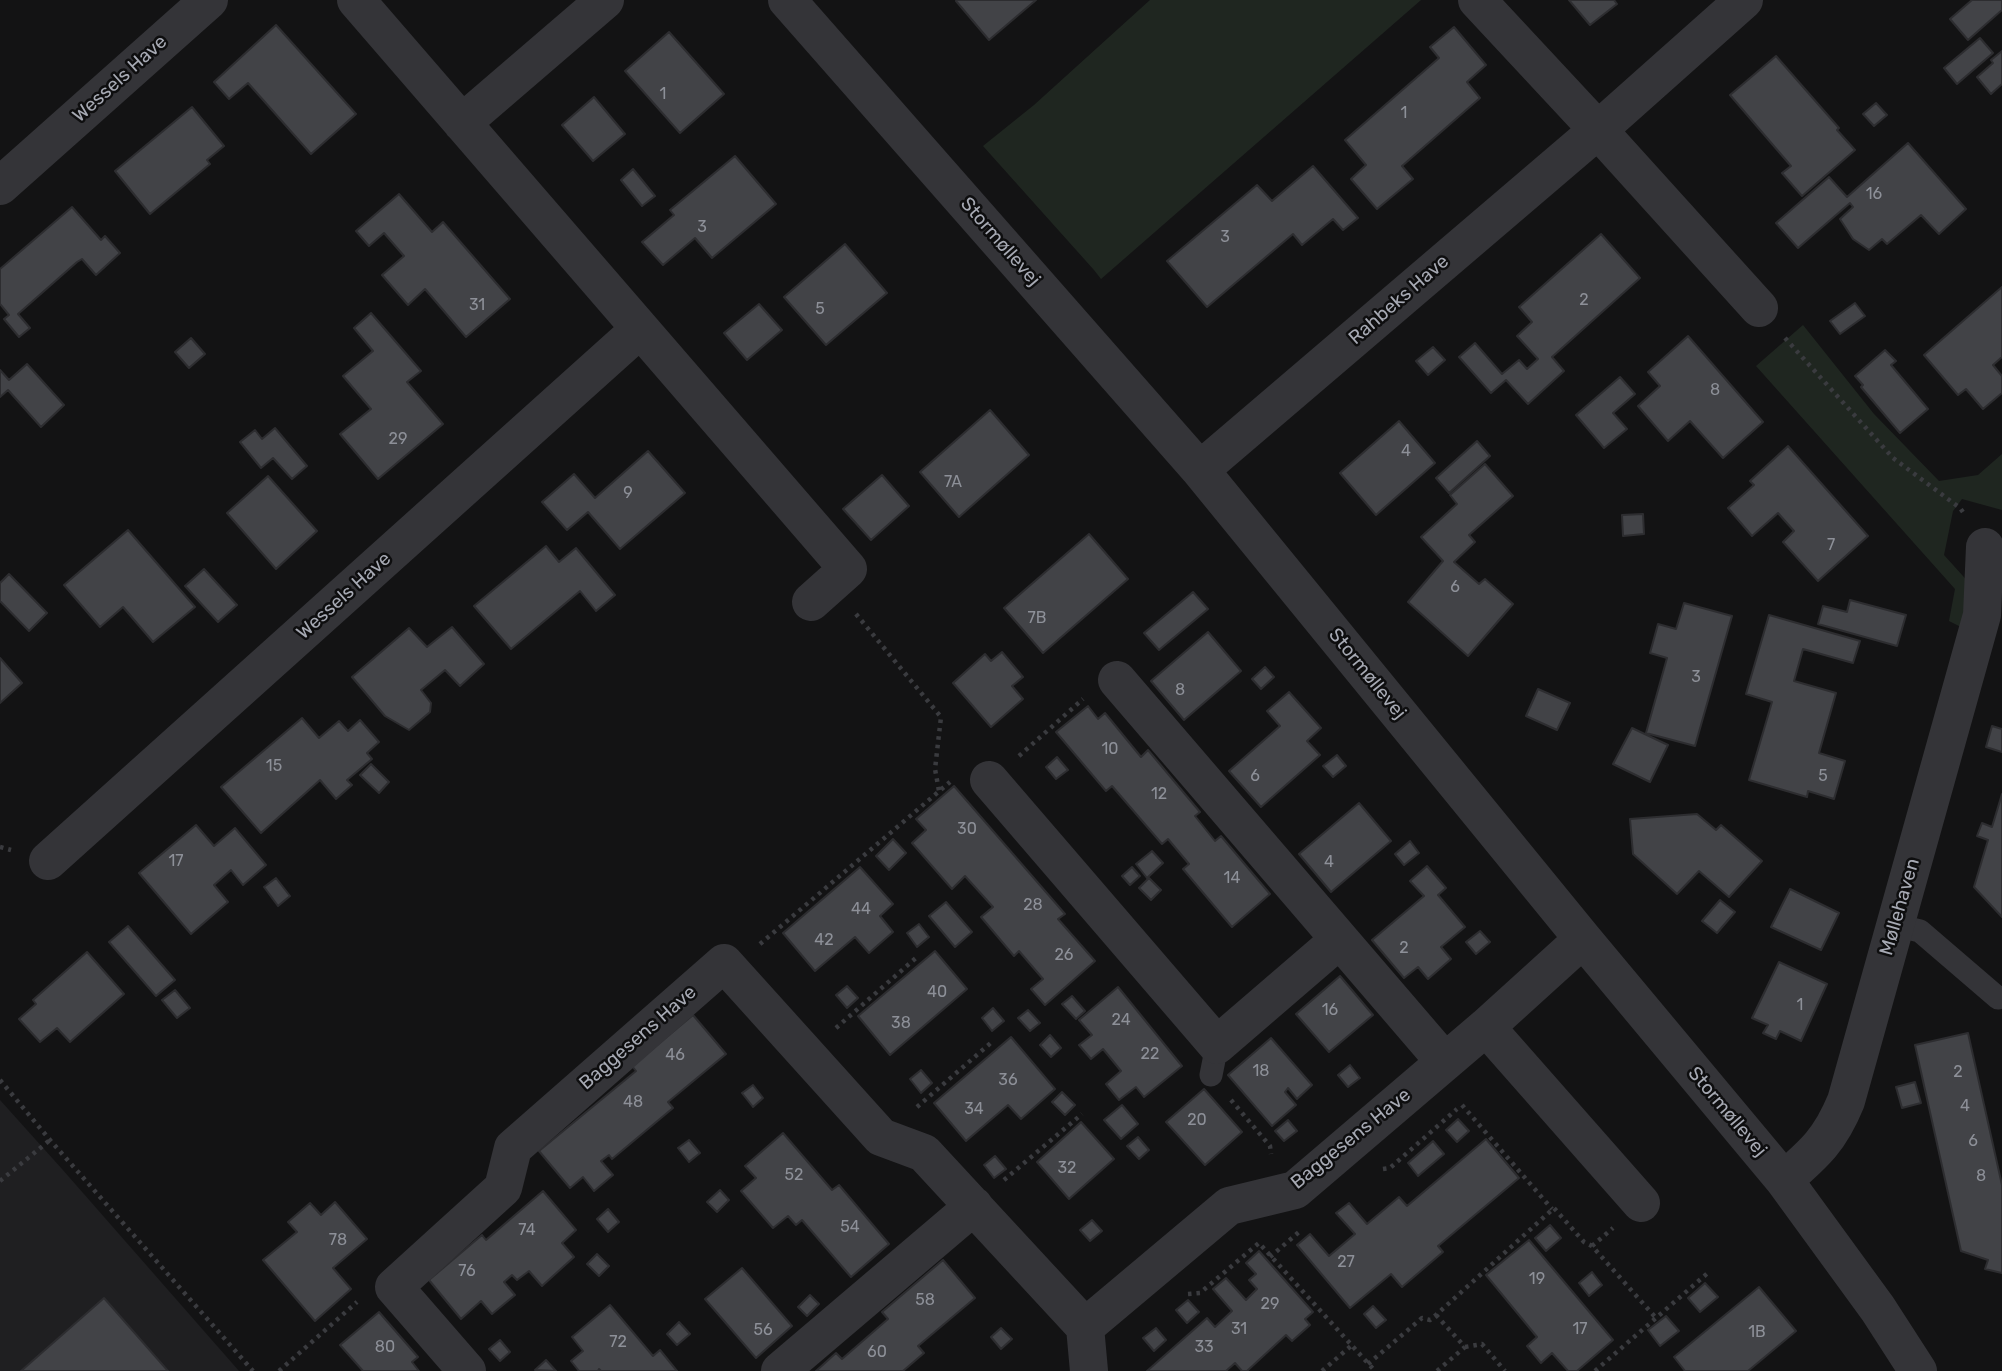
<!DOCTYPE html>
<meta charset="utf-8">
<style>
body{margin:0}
canvas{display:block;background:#131314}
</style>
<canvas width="2002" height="1371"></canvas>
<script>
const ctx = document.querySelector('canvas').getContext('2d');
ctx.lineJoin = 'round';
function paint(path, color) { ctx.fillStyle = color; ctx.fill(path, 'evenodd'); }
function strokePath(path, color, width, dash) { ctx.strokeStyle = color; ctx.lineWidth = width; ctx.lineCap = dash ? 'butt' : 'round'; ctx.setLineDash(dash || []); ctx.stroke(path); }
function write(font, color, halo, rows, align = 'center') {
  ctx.font = font + ' Rubik,sans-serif'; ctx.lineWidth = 5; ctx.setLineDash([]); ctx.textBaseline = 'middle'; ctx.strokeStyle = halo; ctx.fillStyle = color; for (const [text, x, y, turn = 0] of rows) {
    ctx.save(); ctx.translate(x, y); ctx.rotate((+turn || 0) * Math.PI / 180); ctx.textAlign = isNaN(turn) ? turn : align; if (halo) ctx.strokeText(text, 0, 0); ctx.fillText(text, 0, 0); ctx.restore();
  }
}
const built = new Path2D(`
 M 0,1100 L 62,1169 L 239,1371 L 0,1371 Z`);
const green = new Path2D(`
 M 1150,0 L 1421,0 L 1101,279 L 1094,270 L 983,146 L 1034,105 Z
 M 1803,325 L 1874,414 L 1939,481 L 1978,475 L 2002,454 L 2002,510 L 1962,499 L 1953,511 L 1944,555 L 1972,586 L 1961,627 L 1949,621 L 1955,589 L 1756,366 Z`);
const building = new Path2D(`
 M 957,0 L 1036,0 L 989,40 L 956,1 Z
 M 1569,0 L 1614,0 L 1617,4 L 1590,25 Z
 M 1972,0 L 2002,0 L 2002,10 L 1968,40 L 1950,19 Z
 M 276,25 L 356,114 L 311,154 L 248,83 L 229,99 L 214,82 Z
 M 1454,27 L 1486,65 L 1467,82 L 1480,98 L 1402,166 L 1413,179 L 1377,209 L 1351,179 L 1366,165 L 1345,140 L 1439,58 L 1430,47 Z
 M 669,32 L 724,94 L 680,133 L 625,71 Z
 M 1980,38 L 1993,53 L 1957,84 L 1944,68 Z
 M 2002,51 L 2002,84 L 1991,94 L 1977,77 L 1993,63 L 1991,60 Z
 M 1776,56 L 1839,128 L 1837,130 L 1855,150 L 1802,196 L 1782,173 L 1791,166 L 1730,95 Z
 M 594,97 L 625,134 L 593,161 L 562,125 Z
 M 1876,103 L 1887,115 L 1874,126 L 1863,114 Z
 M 192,107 L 224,146 L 207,160 L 210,164 L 150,214 L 115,171 Z
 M 1908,143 L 1966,209 L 1939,234 L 1921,215 L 1887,244 L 1882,239 L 1869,250 L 1853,239 L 1840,219 L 1853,207 L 1850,203 L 1798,248 L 1776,223 L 1829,177 L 1847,197 Z
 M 735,156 L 776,204 L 712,258 L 695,238 L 663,265 L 642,242 L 674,215 L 670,210 Z
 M 1313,166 L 1358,218 L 1343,230 L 1333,219 L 1302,245 L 1293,234 L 1207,307 L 1167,261 L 1257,185 L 1272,201 Z
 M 633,169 L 655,196 L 642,206 L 621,180 Z
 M 399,194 L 432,232 L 443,222 L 510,299 L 466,337 L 425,289 L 408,305 L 382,275 L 404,256 L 384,233 L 369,246 L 356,231 Z
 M 72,207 L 101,240 L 105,236 L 120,253 L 96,275 L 82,259 L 77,262 L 18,314 L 30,328 L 19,337 L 4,319 L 9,315 L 0,304 L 0,269 Z
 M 1601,234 L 1640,278 L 1552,357 L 1564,371 L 1528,404 L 1506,380 L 1491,393 L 1459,357 L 1475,343 L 1502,374 L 1519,360 L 1527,369 L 1538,359 L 1517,336 L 1532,322 L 1519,307 Z
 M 845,244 L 887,293 L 826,345 L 784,297 Z
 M 2002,287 L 2002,357 L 1993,365 L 2002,376 L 2002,393 L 1983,409 L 1966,389 L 1958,395 L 1924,355 Z
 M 1855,303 L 1865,316 L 1840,334 L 1830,321 Z
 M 759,304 L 782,330 L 747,360 L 724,333 Z
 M 371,313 L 421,371 L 407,382 L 443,424 L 378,479 L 340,434 L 371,409 L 343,376 L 373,351 L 354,328 Z
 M 1688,336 L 1763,422 L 1723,458 L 1690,421 L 1668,441 L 1638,406 L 1660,386 L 1648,372 Z
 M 191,338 L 205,354 L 189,368 L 175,352 Z
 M 1433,347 L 1445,360 L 1428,375 L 1416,361 Z
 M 1885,350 L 1896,361 L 1891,365 L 1928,409 L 1900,433 L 1861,387 L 1863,385 L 1855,376 Z
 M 27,364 L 64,405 L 41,427 L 8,390 L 0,397 L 0,370 L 9,380 Z
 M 1620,377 L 1635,394 L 1613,413 L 1627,429 L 1604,448 L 1576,415 Z
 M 990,410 L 1029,455 L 959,517 L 920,472 Z
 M 1399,421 L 1435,463 L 1376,515 L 1340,473 Z
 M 275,428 L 307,466 L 292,479 L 273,458 L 261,468 L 240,442 L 255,430 L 262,439 Z
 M 1477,441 L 1490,456 L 1449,493 L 1436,478 Z
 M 1788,446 L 1868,536 L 1818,581 L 1783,542 L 1794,531 L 1778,513 L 1752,536 L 1728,508 L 1754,485 L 1750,481 Z
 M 648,451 L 685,493 L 620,549 L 588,512 L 567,530 L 542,502 L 574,474 L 595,498 Z
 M 1485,464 L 1513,496 L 1469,535 L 1475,542 L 1454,562 L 1479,584 L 1485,579 L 1513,604 L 1468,656 L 1408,602 L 1443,561 L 1421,537 L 1457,504 L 1450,495 Z
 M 882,475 L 909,506 L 871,540 L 843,509 Z
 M 268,476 L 317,531 L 276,569 L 227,513 Z
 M 1643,514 L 1644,534 L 1623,536 L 1622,515 Z
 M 128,530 L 195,607 L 153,642 L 123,607 L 100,627 L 64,585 Z
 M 1089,534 L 1128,579 L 1043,653 L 1004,608 Z
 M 546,546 L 559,562 L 576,548 L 615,595 L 596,611 L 580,591 L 511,649 L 474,606 Z
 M 204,569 L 237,605 L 218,622 L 185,586 Z
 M 9,574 L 47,613 L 29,631 L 0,601 L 0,583 Z
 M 1193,592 L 1208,609 L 1159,650 L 1144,633 Z
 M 1850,600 L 1906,615 L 1897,646 L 1818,624 L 1823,606 L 1847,612 Z
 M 1684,603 L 1732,616 L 1695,746 L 1646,733 L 1667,658 L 1650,653 L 1658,624 L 1676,629 Z
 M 1769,615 L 1860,641 L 1853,663 L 1803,649 L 1794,681 L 1836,693 L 1819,753 L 1845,761 L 1834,799 L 1808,791 L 1807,797 L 1749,780 L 1772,702 L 1746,694 Z
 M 452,627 L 484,664 L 460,686 L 445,670 L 421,690 L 431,703 L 430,712 L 409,730 L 385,716 L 352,677 L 409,628 L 427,647 Z
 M 1208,632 L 1241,671 L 1184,720 L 1151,681 Z
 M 1002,652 L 1023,677 L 1012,686 L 1023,699 L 991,727 L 953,683 L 985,654 L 991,661 Z
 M 0,658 L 22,683 L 0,703 Z
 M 1265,667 L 1274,677 L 1261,689 L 1252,679 Z
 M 1538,689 L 1570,703 L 1557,730 L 1526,716 Z
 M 1289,692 L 1321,728 L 1307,741 L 1320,755 L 1261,807 L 1229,771 L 1280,726 L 1267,711 Z
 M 1088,706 L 1098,719 L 1105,713 L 1141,757 L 1148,750 L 1200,812 L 1195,816 L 1215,841 L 1221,836 L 1270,894 L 1232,927 L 1183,869 L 1189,864 L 1168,839 L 1162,844 L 1112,786 L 1106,791 L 1056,732 Z
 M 302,718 L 319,738 L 339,721 L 348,731 L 360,720 L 379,742 L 367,753 L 372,759 L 347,780 L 352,785 L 336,799 L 320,780 L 261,833 L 221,787 Z
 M 1992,726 L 2002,729 L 2002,752 L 1986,747 Z
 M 1632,728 L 1668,745 L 1650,782 L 1613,764 Z
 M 1337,755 L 1346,766 L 1333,777 L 1323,766 Z
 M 1057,757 L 1068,770 L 1056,779 L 1046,767 Z
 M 371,764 L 389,782 L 379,793 L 360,775 Z
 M 954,786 L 1065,914 L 1058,919 L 1095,961 L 1045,1005 L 1031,989 L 1043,979 L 1019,951 L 1014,956 L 981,917 L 993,907 L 965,876 L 952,889 L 912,843 L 926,830 L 916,819 Z
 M 2002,794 L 2002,917 L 1974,887 L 1988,840 L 1977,836 L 1982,823 L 1992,827 Z
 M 1359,803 L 1391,841 L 1331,892 L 1299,854 Z
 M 1697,814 L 1716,830 L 1721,825 L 1762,861 L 1729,897 L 1699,871 L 1677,894 L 1633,854 L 1630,819 Z
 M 196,825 L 214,846 L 235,828 L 266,865 L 243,885 L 231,870 L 214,885 L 228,902 L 191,934 L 139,873 Z
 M 893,839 L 906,853 L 889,870 L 876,856 Z
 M 1410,841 L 1419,853 L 1404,865 L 1395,854 Z
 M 1152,851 L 1163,863 L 1147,878 L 1136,864 Z
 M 1427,866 L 1446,888 L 1438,895 L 1465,927 L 1441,947 L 1451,959 L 1428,979 L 1418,967 L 1404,978 L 1372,940 L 1424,896 L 1410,881 Z
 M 860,867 L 893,904 L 880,916 L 893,932 L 869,953 L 855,937 L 815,971 L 783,933 Z
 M 1132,867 L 1140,876 L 1130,885 L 1122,876 Z
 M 276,878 L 290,896 L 278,906 L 264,887 Z
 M 1149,878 L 1161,890 L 1151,900 L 1139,888 Z
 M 1790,889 L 1839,913 L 1821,950 L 1771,927 Z
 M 1720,900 L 1735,912 L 1717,933 L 1702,921 Z
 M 946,902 L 972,932 L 955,947 L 929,916 Z
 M 919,924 L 929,937 L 917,947 L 907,933 Z
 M 128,926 L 175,980 L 156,996 L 109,942 Z
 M 1480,931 L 1490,942 L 1476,954 L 1466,942 Z
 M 935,951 L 967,989 L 890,1055 L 858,1016 Z
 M 87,952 L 124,994 L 70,1042 L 57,1028 L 40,1042 L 19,1019 L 36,1004 L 33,1000 Z
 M 1779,962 L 1827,984 L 1801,1041 L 1780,1031 L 1776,1039 L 1763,1033 L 1768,1025 L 1752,1018 Z
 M 1340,976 L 1373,1015 L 1329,1052 L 1296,1014 Z
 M 847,986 L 858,998 L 847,1008 L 836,995 Z
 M 1118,987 L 1182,1066 L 1144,1097 L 1136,1087 L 1119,1100 L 1106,1084 L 1121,1071 L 1103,1049 L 1091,1059 L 1079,1045 L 1092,1035 L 1079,1020 Z
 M 175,990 L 190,1008 L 177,1018 L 162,1000 Z
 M 1072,996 L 1085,1011 L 1076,1019 L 1062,1004 Z
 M 993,1008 L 1004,1021 L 992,1031 L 982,1018 Z
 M 1028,1010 L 1040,1023 L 1030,1031 L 1018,1018 Z
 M 693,1015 L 726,1054 L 668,1102 L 673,1108 L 612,1159 L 609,1155 L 601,1161 L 613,1175 L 594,1191 L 583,1177 L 570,1188 L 539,1151 L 636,1071 L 632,1066 Z
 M 1968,1033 L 2002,1185 L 2002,1273 L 1985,1269 L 1988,1260 L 1961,1251 L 1915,1045 Z
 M 1050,1035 L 1061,1048 L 1051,1057 L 1040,1045 Z
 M 1011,1037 L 1055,1089 L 1021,1119 L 1008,1105 L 966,1141 L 934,1103 Z
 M 1271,1038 L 1312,1085 L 1297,1099 L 1288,1088 L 1285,1092 L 1296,1105 L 1272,1126 L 1228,1075 Z
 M 1350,1065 L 1360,1078 L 1348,1087 L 1338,1075 Z
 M 921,1070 L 932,1083 L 921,1093 L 910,1079 Z
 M 1915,1082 L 1921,1103 L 1902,1108 L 1896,1087 Z
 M 753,1085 L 763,1098 L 753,1107 L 742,1093 Z
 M 1204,1089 L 1242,1132 L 1205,1165 L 1166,1122 Z
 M 1062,1092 L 1075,1105 L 1065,1115 L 1052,1102 Z
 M 1122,1105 L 1138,1124 L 1121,1139 L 1104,1120 Z
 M 1458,1119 L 1469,1131 L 1457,1142 L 1446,1130 Z
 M 1288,1120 L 1297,1131 L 1284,1141 L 1275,1131 Z
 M 1081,1122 L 1114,1159 L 1069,1199 L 1037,1162 Z
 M 783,1133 L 832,1190 L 839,1185 L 889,1244 L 851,1277 L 802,1220 L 796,1225 L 788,1216 L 773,1228 L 741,1191 L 756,1178 L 745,1166 Z
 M 1138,1137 L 1149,1150 L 1139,1159 L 1127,1146 Z
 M 1486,1139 L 1519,1178 L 1438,1246 L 1443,1252 L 1402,1287 L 1391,1274 L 1350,1308 L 1297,1245 L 1310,1234 L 1329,1256 L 1355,1234 L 1336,1213 L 1349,1203 L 1367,1224 L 1399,1197 L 1407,1206 Z
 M 689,1140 L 700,1153 L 689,1162 L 678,1148 Z
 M 1433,1141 L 1444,1154 L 1418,1176 L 1408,1163 Z
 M 995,1156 L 1006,1169 L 994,1178 L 984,1165 Z
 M 720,1190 L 729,1200 L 717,1212 L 707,1202 Z
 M 543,1191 L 576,1230 L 562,1243 L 574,1257 L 542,1286 L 529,1271 L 517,1280 L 512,1275 L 504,1282 L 515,1295 L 492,1314 L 481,1301 L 461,1319 L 429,1280 L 482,1235 L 486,1240 Z
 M 335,1202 L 367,1239 L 333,1268 L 351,1289 L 315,1321 L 263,1260 L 297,1232 L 288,1222 L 310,1203 L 321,1215 Z
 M 608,1209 L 619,1222 L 608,1232 L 597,1219 Z
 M 1092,1220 L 1102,1231 L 1090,1241 L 1080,1230 Z
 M 1550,1225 L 1561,1238 L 1546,1251 L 1535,1238 Z
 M 1529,1240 L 1613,1340 L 1577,1371 L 1568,1371 L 1552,1353 L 1541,1363 L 1527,1346 L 1537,1337 L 1486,1275 Z
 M 1259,1251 L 1313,1312 L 1305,1319 L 1310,1325 L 1292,1341 L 1286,1335 L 1247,1371 L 1242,1371 L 1235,1363 L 1226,1371 L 1147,1371 L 1207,1318 L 1215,1327 L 1232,1311 L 1213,1289 L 1226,1278 L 1246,1300 L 1257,1289 L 1249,1280 L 1256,1274 L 1246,1263 Z
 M 597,1254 L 609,1266 L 599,1276 L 587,1264 Z
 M 943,1260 L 975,1298 L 918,1346 L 924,1353 L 903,1371 L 816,1371 L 836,1353 L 842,1359 L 888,1319 L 882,1312 Z
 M 742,1268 L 792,1326 L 756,1358 L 705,1299 Z
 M 1592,1272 L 1602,1285 L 1589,1296 L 1579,1283 Z
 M 1705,1283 L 1718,1297 L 1700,1312 L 1688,1298 Z
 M 1759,1287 L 1796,1331 L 1748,1371 L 1685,1371 L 1674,1357 Z
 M 810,1295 L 819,1304 L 807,1316 L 798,1307 Z
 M 104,1298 L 168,1371 L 21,1371 Z
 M 1188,1300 L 1199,1312 L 1187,1323 L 1176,1310 Z
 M 610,1305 L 653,1356 L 660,1350 L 677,1371 L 601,1371 L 599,1369 L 598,1371 L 579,1371 L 571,1361 L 583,1351 L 572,1337 Z
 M 1373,1306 L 1386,1320 L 1376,1328 L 1364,1314 Z
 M 379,1312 L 418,1357 L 412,1362 L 419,1371 L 363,1371 L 340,1345 Z
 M 1666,1316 L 1679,1331 L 1660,1346 L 1648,1330 Z
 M 679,1322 L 690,1334 L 677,1345 L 667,1334 Z
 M 1001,1328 L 1012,1339 L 1001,1349 L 991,1337 Z
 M 1156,1328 L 1166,1340 L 1154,1351 L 1143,1338 Z
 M 500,1340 L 510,1352 L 500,1361 L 489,1349 Z
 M 546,1360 L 556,1371 L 535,1370 Z`);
const path = new Path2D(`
 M 1785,338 L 1893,458 L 1960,508 L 1965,515
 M 856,614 L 941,717 L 935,769 L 939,791
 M 1019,756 L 1083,699
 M 0,847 L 11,850
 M 760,944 L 950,782
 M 836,1028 L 917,957
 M 0,1080 L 50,1140 L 253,1371
 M 1231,1100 L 1270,1146 L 1271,1154
 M 1462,1105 L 1552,1209
 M 917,1107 L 993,1041
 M 1383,1169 L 1390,1168 L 1457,1109
 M 1004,1180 L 1082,1114
 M 0,1181 L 50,1140
 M 1592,1246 L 1613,1228
 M 1270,1257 L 1299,1232
 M 1188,1294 L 1200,1293 L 1259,1243 L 1375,1371
 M 1436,1315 L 1465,1347 L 1437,1371
 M 1465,1347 L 1482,1344 L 1505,1371
 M 1368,1364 L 1422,1318 L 1430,1320 L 1436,1315 L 1554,1208 L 1584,1242 L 1592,1246 L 1656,1318
 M 279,1371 L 357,1302
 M 1322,1371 L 1351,1346
 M 1595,1371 L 1710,1271`);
const lane = new Path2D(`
 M 1895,925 L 1920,931 L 1998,998
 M 1211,1075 L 1217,1045`);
const street = new Path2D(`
 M 356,0 L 848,569 L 811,602
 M 787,0 L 1200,470 L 1583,939 L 1784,1180 L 1878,1309 L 1918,1371
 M 1477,0 L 1598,130 L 1759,308
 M 462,123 L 605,0
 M 0,186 L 209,0
 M 1200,470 L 1598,130 L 1744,0
 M 1117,680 L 1445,1062
 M 989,780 L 1217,1045 L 1339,940
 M 48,861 L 639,330
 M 1486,1027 L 1641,1203
 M 1784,1180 C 1815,1153 1830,1140 1846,1101 L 1982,615 L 1985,547
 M 1085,1327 L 1229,1206 L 1295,1190 L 1486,1027 L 1583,939
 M 467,1371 L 394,1287 L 503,1188 L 513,1148 L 724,963 L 881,1137 L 924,1153 L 1085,1327 L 1089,1371
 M 780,1371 L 974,1206`);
const numberNames = [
 ["1",663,94],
 ["1",1404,113],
 ["16",1874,194],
 ["3",702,227],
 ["3",1225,237],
 ["2",1584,300],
 ["31",477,305],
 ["5",820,309],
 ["8",1715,390],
 ["29",398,439],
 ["4",1406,451],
 ["7A",953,482],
 ["9",628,493],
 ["7",1831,545],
 ["6",1455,587],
 ["7B",1037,618],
 ["3",1696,677],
 ["8",1180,690],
 ["10",1110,749],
 ["15",274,766],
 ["6",1255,776],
 ["5",1823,776],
 ["12",1159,794],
 ["30",967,829],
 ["17",176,861],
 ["4",1329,862],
 ["14",1232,878],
 ["28",1033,905],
 ["44",861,909],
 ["42",824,940],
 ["2",1404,948],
 ["26",1064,955],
 ["40",937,992],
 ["1",1800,1005],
 ["16",1330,1010],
 ["24",1121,1020],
 ["38",901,1023],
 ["22",1150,1054],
 ["46",675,1055],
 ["18",1261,1071],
 ["2",1958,1072],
 ["36",1008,1080],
 ["48",633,1102],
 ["4",1965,1106],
 ["34",974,1109],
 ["20",1197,1120],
 ["6",1973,1141],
 ["32",1067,1168],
 ["52",794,1175],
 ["8",1981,1176],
 ["54",850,1227],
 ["74",527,1230],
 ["78",338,1240],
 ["27",1346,1262],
 ["76",467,1271],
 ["19",1537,1279],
 ["58",925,1300],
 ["29",1270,1304],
 ["31",1239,1329],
 ["17",1580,1329],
 ["56",763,1330],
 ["1B",1757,1332],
 ["72",618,1342],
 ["80",385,1347],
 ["33",1204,1347],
 ["60",877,1352]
];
const streetNames = [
 ["Wessels Have",120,79,-42],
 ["Stormøllevej",1000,242,49],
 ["Rahbeks Have",1399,300,-41],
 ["Wessels Have",344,596,-42],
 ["Stormøllevej",1367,674,51],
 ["Møllehaven",1900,907,-74],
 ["Baggesens Have",638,1038,-41],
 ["Stormøllevej",1727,1112,50],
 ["Baggesens Have",1351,1139,-39]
];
paint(built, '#1f1f21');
paint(green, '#1f2620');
paint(building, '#424347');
strokePath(building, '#2d2d30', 2);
strokePath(path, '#3a3b3f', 4.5, [3.5, 5]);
strokePath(lane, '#343438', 23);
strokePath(street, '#343438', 38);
write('16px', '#8d9098', null, numberNames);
write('19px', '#a6a9b3', '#0e0e0f', streetNames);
</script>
